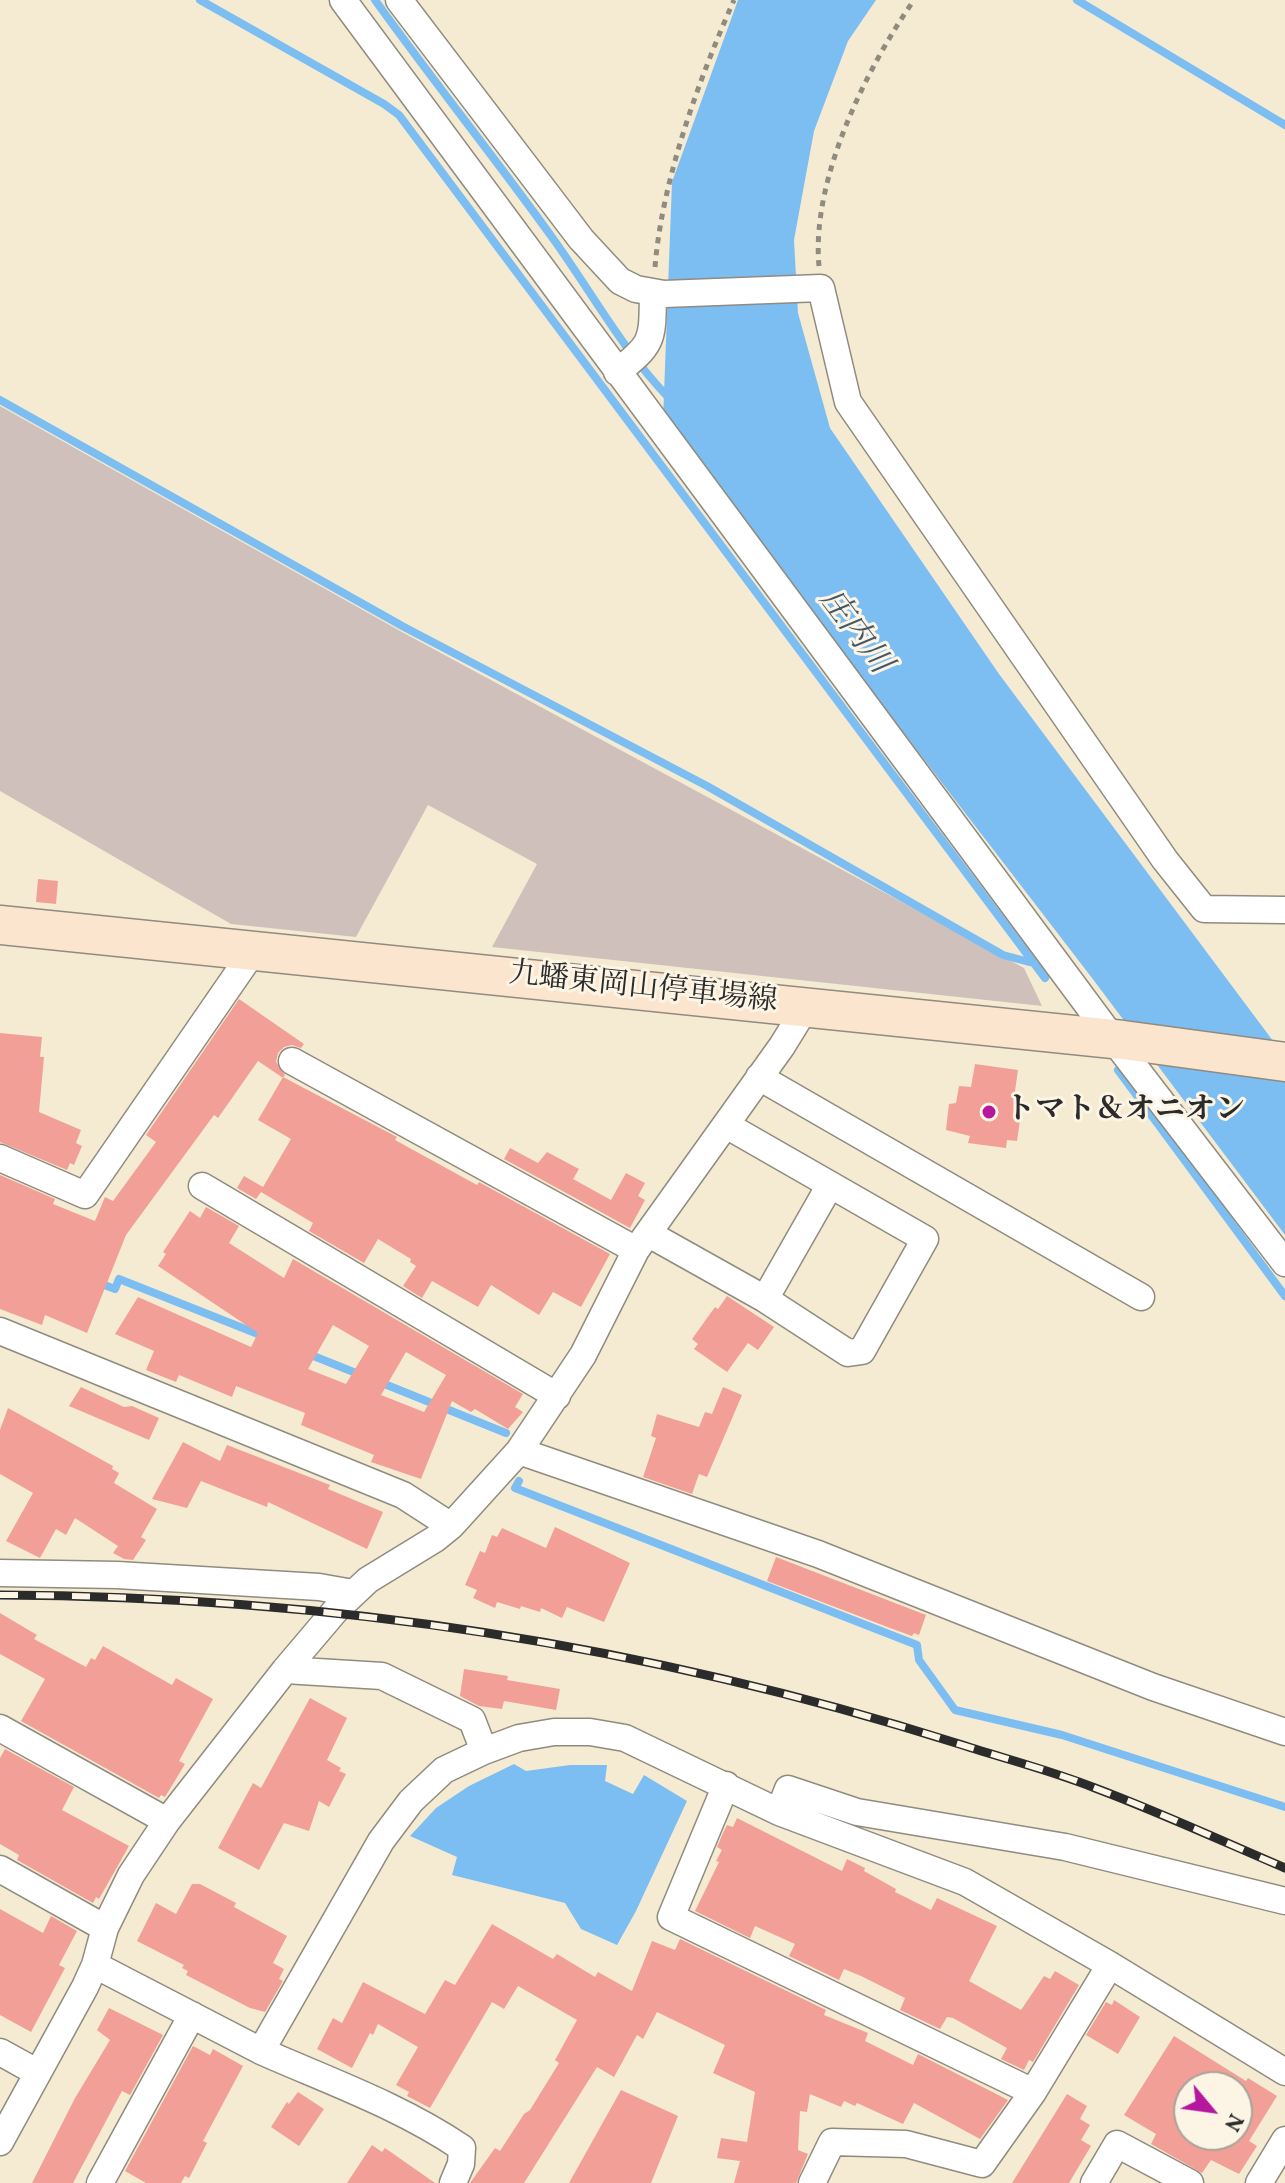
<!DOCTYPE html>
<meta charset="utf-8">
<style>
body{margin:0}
#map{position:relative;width:1285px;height:2183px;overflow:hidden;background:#f5ebd3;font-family:Vollkorn,serif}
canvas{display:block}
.north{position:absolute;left:1173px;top:2071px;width:80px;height:80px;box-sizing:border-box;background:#fcf5e5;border:2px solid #a8a49b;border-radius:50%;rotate:119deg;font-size:22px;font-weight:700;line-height:32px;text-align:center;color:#2b2b2b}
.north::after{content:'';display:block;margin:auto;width:28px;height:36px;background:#b5179e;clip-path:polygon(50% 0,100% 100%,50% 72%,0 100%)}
</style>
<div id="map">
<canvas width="1285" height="2183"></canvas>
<div class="north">N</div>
</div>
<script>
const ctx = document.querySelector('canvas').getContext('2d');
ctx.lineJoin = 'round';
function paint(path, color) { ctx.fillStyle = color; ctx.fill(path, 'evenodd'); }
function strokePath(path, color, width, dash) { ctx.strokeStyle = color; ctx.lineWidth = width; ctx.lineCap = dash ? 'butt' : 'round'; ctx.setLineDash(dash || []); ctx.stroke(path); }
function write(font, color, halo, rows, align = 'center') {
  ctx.font = font + ' Vollkorn,"Noto Serif JP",serif'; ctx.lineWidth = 6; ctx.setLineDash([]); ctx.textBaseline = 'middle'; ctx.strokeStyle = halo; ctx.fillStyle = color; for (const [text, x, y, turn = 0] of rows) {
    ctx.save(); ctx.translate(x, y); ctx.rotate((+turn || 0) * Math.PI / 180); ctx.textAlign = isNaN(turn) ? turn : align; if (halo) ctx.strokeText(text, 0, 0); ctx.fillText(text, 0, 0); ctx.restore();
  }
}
const industrial = new Path2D(`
 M 0,406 L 402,632 L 1024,968 L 1042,1006 L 492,947 L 537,864 L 428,805 L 356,937 L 231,924 L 0,791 Z`);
const water = new Path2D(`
 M 738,0 L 876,0 L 848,41 L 814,131 L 794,240 L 798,313 L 830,428 L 999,674 L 1285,1057 L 1285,1235 L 1092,978 L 663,420 L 672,182 Z
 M 514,1764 L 526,1771 L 570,1765 L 607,1765 L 605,1781 L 633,1794 L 644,1775 L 687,1801 L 636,1911 L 617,1945 L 581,1929 L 565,1903 L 452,1875 L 457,1857 L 410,1836 L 436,1808 L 469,1786 Z`);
const stream = new Path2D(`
 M 200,0 L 384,104 L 399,115 L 1045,978
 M 375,0 C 433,81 496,159 554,240 C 592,293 624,352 669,398
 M 1077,0 L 1285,125
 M 0,400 L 404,627 L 707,786 L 1003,955 L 1033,963
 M 1118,1070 L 1285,1296
 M 96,1282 L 115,1289 L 119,1279 L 268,1338
 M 306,1353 L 361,1375
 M 377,1381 L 506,1433
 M 519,1481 L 515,1488 L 917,1645 L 919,1660 L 955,1710 L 1062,1735 L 1285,1807`);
const building = new Path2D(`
 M 38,879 L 58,881 L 56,904 L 36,902 Z
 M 239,999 L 304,1044 L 301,1048 L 292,1045 L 284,1047 L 278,1053 L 276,1062 L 285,1075 L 283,1078 L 258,1061 L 218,1118 L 214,1115 L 126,1235 L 87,1333 L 45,1315 L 42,1325 L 0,1309 L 0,1175 L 55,1199 L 53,1204 L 95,1221 L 105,1197 L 113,1201 L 156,1142 L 146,1135 Z
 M 0,1033 L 42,1037 L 40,1057 L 44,1057 L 39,1112 L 81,1130 L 76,1143 L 82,1146 L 74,1165 L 70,1163 L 67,1170 L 0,1142 Z
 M 975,1064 L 1018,1070 L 1014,1098 L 1023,1099 L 1017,1141 L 1007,1140 L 1006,1148 L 968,1143 L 970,1136 L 946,1130 L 949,1104 L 956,1103 L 959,1086 L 971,1087 Z
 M 283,1077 L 397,1137 L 395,1140 L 477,1185 L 479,1182 L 610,1254 L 581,1307 L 553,1292 L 539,1315 L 491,1285 L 478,1307 L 432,1281 L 422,1298 L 403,1286 L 416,1266 L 410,1262 L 411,1259 L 378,1239 L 364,1263 L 309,1231 L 313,1223 L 261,1192 L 256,1199 L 237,1188 L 244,1176 L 263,1187 L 291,1139 L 258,1120 Z
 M 510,1148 L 538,1163 L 547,1152 L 579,1169 L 573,1179 L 611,1200 L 626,1173 L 645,1183 L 638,1196 L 645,1200 L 630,1228 L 504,1159 Z
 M 206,1207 L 239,1226 L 229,1243 L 284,1278 L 293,1259 L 523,1394 L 515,1407 L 523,1412 L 508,1429 L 475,1409 L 471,1412 L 452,1401 L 421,1479 L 371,1462 L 374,1455 L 301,1425 L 305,1413 L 236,1386 L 232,1397 L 179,1375 L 176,1382 L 146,1370 L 154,1351 L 115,1334 L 138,1297 L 251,1347 L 258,1333 L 158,1266 L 166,1254 L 163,1252 L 190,1211 L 200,1218 ZM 333,1325 L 369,1346 L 346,1384 L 308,1369 ZM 406,1352 L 446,1375 L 424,1412 L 381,1395 Z
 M 727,1296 L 774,1327 L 758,1350 L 748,1343 L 727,1372 L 694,1349 L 698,1344 L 692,1339 L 715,1307 L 718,1309 Z
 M 81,1387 L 124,1407 L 132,1406 L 159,1418 L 149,1440 L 69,1406 Z
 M 723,1387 L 742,1395 L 707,1477 L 699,1474 L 692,1494 L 643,1477 L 656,1438 L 651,1436 L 657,1414 L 699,1427 L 705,1412 L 712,1414 Z
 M 8,1408 L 113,1466 L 112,1469 L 119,1473 L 114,1483 L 157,1509 L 141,1537 L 146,1540 L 133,1560 L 124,1559 L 113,1553 L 118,1546 L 75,1518 L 66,1535 L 56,1529 L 40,1558 L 6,1541 L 33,1493 L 0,1474 L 0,1430 Z
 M 183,1442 L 220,1461 L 227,1445 L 330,1485 L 328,1489 L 383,1512 L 367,1549 L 268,1502 L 267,1507 L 201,1481 L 187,1508 L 152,1499 Z
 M 555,1527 L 630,1563 L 604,1622 L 567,1607 L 562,1618 L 541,1608 L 540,1612 L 521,1606 L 520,1609 L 497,1602 L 495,1608 L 473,1598 L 477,1590 L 465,1585 L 480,1551 L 485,1553 L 492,1535 L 497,1537 L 502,1528 L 546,1548 Z
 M 776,1557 L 926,1615 L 919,1635 L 914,1633 L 912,1636 L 890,1628 L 767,1581 Z
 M 0,1613 L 37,1635 L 34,1639 L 86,1667 L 91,1658 L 95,1660 L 103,1646 L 172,1685 L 176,1678 L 213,1699 L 179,1761 L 185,1764 L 165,1797 L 161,1795 L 159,1798 L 21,1721 L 45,1679 L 0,1654 Z
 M 464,1669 L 508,1676 L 507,1680 L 560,1689 L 556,1710 L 504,1701 L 502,1709 L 479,1706 L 460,1696 Z
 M 310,1698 L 347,1718 L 327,1760 L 341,1768 L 339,1771 L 346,1774 L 329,1807 L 319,1801 L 309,1831 L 284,1823 L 259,1870 L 218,1848 L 253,1783 L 261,1788 Z
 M 5,1749 L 74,1787 L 62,1810 L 129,1846 L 99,1899 L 96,1897 L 93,1903 L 17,1860 L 19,1855 L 0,1844 L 0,1758 Z
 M 737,1818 L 842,1871 L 847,1859 L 865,1868 L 864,1871 L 896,1889 L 895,1892 L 931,1910 L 937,1898 L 997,1926 L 969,1981 L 1021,2010 L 1044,1976 L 1050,1979 L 1055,1971 L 1079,1985 L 1033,2062 L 1029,2060 L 1024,2070 L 1001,2059 L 1007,2048 L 953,2018 L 947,2017 L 940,2029 L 900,2010 L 905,1998 L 861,1976 L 844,1969 L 839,1980 L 789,1956 L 795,1944 L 755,1926 L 750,1938 L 695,1911 L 719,1862 L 716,1861 L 722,1850 L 717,1847 L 723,1833 L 727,1825 L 733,1827 Z
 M 192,1884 L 200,1884 L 236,1903 L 234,1907 L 287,1936 L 273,1963 L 284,1969 L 279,1979 L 283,1981 L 265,2012 L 250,2008 L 186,1975 L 188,1971 L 182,1968 L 184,1965 L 137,1941 L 156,1903 L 176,1914 Z
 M 0,1909 L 43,1933 L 51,1916 L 77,1931 L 59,1965 L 65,1968 L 31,2032 L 0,2015 Z
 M 492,1924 L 553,1959 L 557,1954 L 595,1977 L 598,1972 L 632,1991 L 652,1941 L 675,1950 L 680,1939 L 826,2010 L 824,2015 L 868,2033 L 865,2041 L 913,2065 L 918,2054 L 1008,2100 L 980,2139 L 914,2103 L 903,2124 L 857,2103 L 855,2106 L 844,2101 L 841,2107 L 810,2094 L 807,2112 L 800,2111 L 798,2150 L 808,2154 L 796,2183 L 734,2183 L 740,2161 L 717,2158 L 721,2138 L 747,2142 L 755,2092 L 713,2073 L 725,2045 L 657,2012 L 643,2039 L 637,2035 L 614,2077 L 597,2067 L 524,2183 L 470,2183 L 495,2148 L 500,2151 L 524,2114 L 530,2110 L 559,2063 L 555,2060 L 577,2020 L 518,1986 L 504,2009 L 492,2002 L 430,2108 L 407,2096 L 409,2092 L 396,2085 L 418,2047 L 378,2024 L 373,2035 L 370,2033 L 352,2068 L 317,2049 L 333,2018 L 342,2023 L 363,1982 L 425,2014 L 445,1980 L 455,1985 Z
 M 1114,2000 L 1140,2017 L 1118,2054 L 1086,2035 L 1106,2002 L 1112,2005 Z
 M 109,2008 L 163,2035 L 130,2095 L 122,2091 L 73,2183 L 32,2183 L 75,2098 L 110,2040 L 97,2030 Z
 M 1174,2036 L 1246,2081 L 1248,2078 L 1277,2096 L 1249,2141 L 1257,2146 L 1239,2174 L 1211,2160 L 1202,2173 L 1151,2144 L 1156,2134 L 1124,2115 ZM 1189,2087 L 1237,2087 L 1237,2135 L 1225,2135 L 1222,2140 L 1212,2135 L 1189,2135 Z
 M 193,2046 L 210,2055 L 213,2049 L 243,2066 L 203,2141 L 207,2143 L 189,2178 L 185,2176 L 181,2183 L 146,2183 L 125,2171 Z
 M 621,2090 L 678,2116 L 651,2183 L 569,2183 Z
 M 298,2092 L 324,2109 L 299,2146 L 271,2127 L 287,2102 L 289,2104 Z
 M 1067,2094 L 1087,2106 L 1080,2119 L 1090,2125 L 1081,2140 L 1091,2146 L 1069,2183 L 1012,2183 Z
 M 372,2145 L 382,2152 L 385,2148 L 435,2183 L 347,2183 Z`);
const path = new Path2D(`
 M 819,266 C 811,180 866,69 914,0
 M 655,267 C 662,180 699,79 734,0`);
const minor = new Path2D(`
 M 343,0 L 1113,1039 L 1285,1263
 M 399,0 L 581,239 L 620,281 L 636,289 L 664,294 L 821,288 L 848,402 L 1165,860 L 1204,909 L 1285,910
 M 617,372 C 655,343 652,339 653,293
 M 292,1061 L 636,1250
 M 759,1077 L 1141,1297
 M 0,1158 L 85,1195 L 254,950
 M 202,1186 L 557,1396
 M 649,1234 L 765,1299 L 848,1353 L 862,1351 L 925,1239 L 726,1125
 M 765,1299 L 830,1185
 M 0,1331 L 403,1495 L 451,1526
 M 519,1451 L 818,1554 L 1153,1687 L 1285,1732
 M 0,1573 L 117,1575 L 319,1587 L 353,1593
 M 285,1670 L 382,1676 L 472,1720 L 484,1751
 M 0,1728 L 167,1821
 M 726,1785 L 671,1917 L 1033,2092 L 1110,1965
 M 779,1812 L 965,1882 L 1110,1965 L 1285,2072
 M 0,1869 L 105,1928 L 131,1875 L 167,1821 L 285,1670 L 335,1611 L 368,1580 L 435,1539 L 451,1526 L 519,1451 L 583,1355 L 636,1250 L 782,1046 L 806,1007
 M 105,1928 L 95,1965 L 261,2051 L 381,1841 L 411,1801 L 444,1770 L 484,1751 L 519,1738 L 554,1732 L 590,1732 L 625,1738 L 779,1812 L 788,1789 L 857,1812 L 1065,1847 L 1285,1901
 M 261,2051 C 329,2081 400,2106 462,2148 L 461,2164 L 453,2183
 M 0,2052 L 38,2073
 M 0,2142 L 85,1987 L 95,1965
 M 100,2183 L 192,2015
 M 812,2183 L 832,2142 L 906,2144 L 982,2164 L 1033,2092
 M 1094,2183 L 1117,2144 L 1190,2183
 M 1259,2183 L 1285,2140`);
const secondary = new Path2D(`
 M 0,925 L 1123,1040 L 1285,1062`);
const rail = new Path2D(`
 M 0,1595 C 324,1596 647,1645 956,1743 C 1002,1758 1050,1770 1095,1788 C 1159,1812 1222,1841 1285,1868`);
const markers = [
 [989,1112,8,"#b5179e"]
];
const streetNames = [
 ["九蟠東岡山停車場線",643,990,6]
];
const poiNames = [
 ["トマト＆オニオン",1005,1112]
];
const waterNames = [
 ["庄内川",853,633,53]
];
paint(industrial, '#d0c0bc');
paint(water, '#7cbef2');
strokePath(stream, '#7cbef2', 8);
paint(building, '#f29f97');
strokePath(minor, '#908b7f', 29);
strokePath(secondary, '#908b7f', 41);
strokePath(path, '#908b7f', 5, [6, 6]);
strokePath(minor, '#fff', 26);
strokePath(secondary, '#fce5cf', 38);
strokePath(rail, '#2b2b2b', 9);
strokePath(rail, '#fcf5e5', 6, [18]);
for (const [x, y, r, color] of markers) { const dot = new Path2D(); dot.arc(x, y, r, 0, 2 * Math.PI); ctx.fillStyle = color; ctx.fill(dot); strokePath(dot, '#fcf5e5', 3); }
write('30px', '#2b2b2b', '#fcf5e5', streetNames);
write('bold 30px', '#2b2b2b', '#fcf5e5', poiNames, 'left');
write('italic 32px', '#435767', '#fcf5e5', waterNames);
</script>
